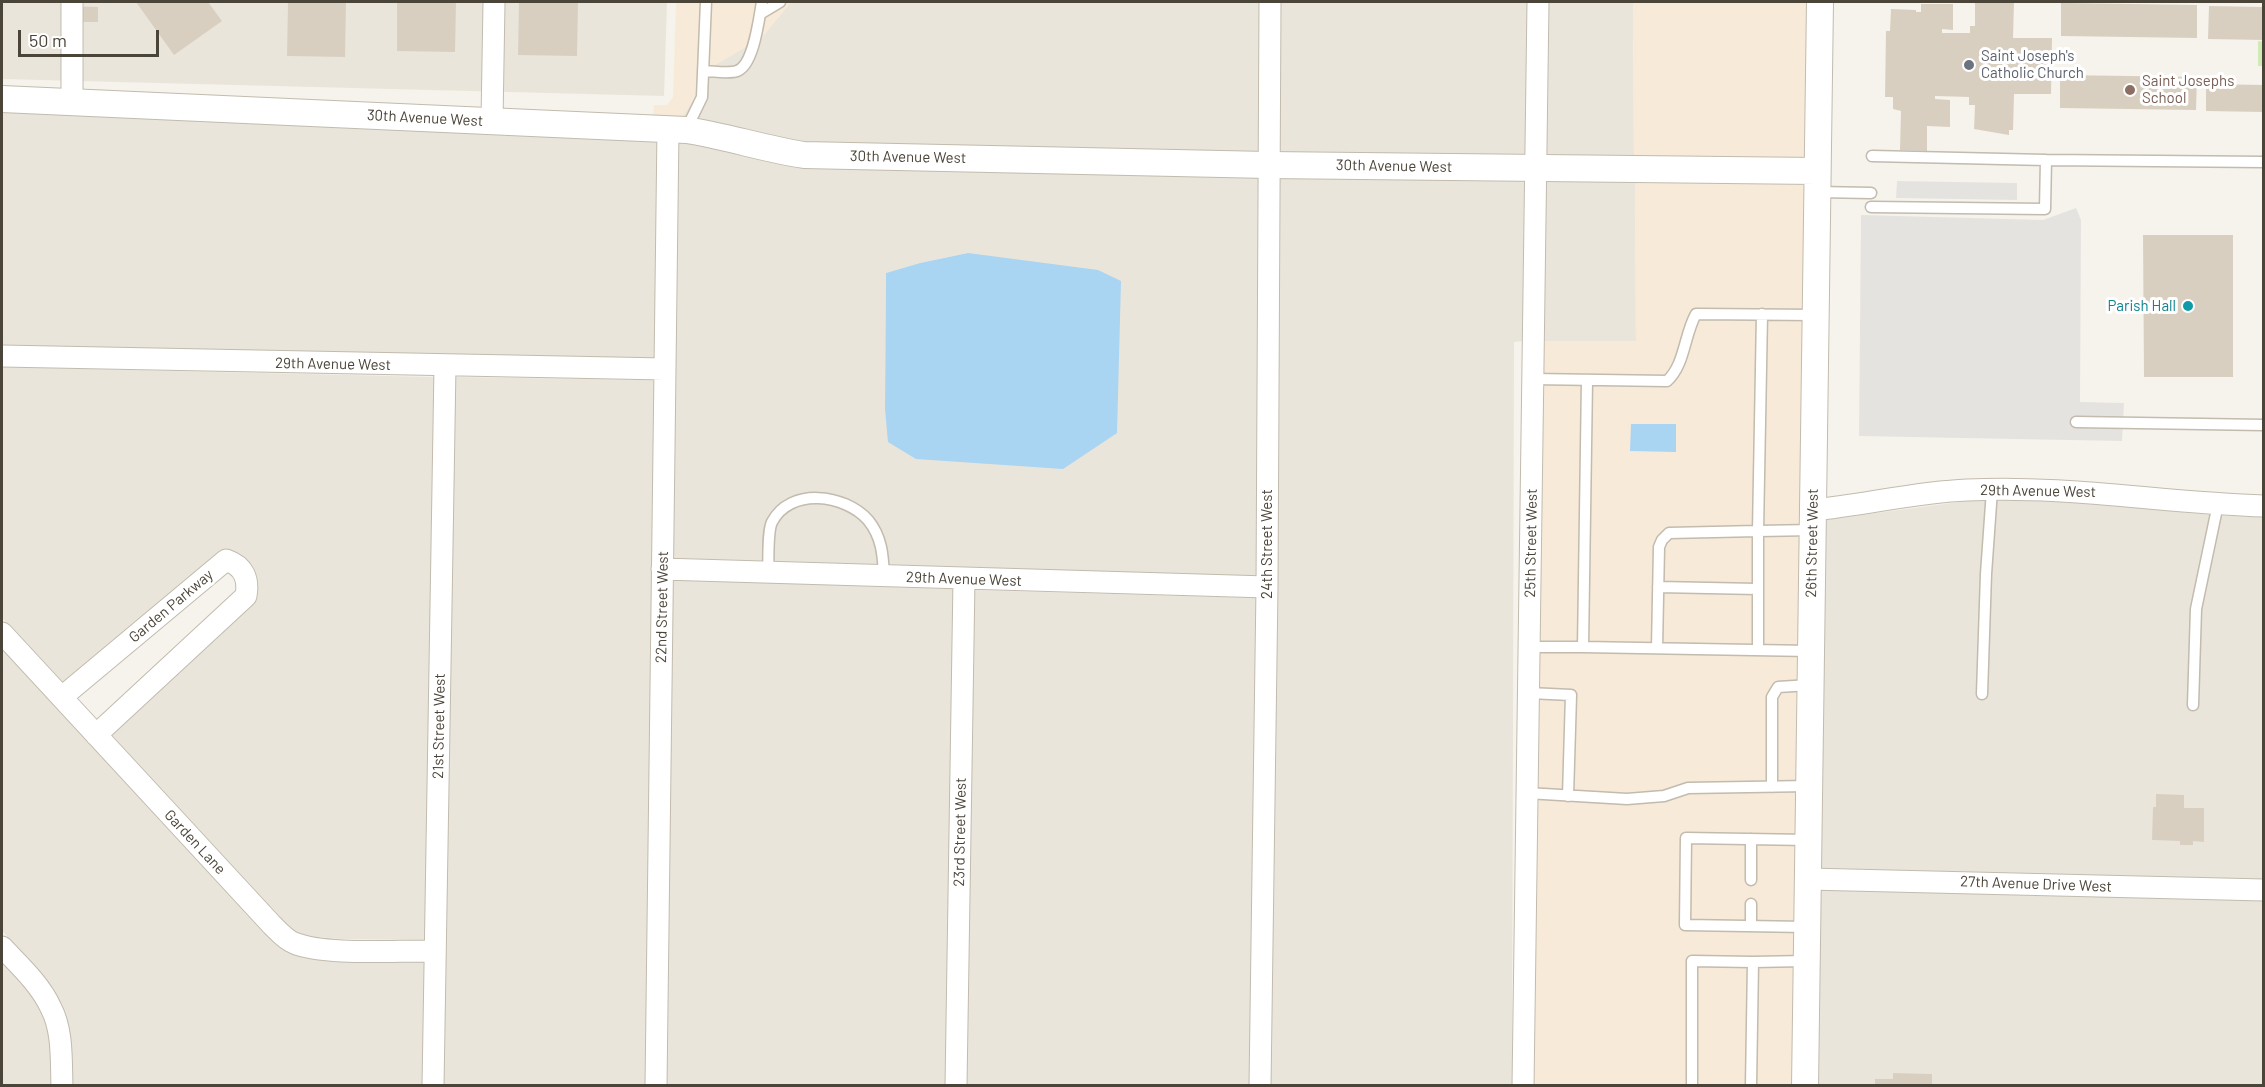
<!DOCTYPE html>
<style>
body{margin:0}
#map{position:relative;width:2265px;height:1087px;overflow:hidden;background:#f6f3ec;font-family:Barlow,sans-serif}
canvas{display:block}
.frame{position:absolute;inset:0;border:3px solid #4b4439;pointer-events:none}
.scale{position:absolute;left:18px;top:30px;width:141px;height:27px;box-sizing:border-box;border:3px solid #4b4439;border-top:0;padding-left:8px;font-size:18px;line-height:21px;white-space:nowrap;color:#4b4439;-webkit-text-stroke:4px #fff;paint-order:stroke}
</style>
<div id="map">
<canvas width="2265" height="1087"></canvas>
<div class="frame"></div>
<div class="scale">50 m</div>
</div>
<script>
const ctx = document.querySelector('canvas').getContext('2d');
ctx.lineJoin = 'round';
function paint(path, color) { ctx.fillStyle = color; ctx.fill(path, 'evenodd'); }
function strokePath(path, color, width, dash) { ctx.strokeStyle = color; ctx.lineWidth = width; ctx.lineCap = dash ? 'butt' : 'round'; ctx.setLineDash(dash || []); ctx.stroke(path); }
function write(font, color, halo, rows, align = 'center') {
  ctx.font = font + ' Barlow,sans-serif'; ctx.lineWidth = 6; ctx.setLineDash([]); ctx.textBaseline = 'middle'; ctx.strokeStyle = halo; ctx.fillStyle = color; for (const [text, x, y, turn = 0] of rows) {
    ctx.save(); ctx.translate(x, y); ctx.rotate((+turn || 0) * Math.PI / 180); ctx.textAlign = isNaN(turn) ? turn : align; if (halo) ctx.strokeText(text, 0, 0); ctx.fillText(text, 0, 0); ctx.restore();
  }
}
const residential = new Path2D(`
 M 2,2 L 667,2 L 664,96 L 2,79 Z
 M 791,2 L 1260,2 L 1258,153 L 805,144 L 681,119 L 715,65 L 762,37 Z
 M 1280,2 L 1528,2 L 1526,156 L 1278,154 Z
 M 1548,2 L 1633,2 L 1634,158 L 1546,157 Z
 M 2,110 L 658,140 L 655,358 L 2,346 Z
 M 677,140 L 1258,175 L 1257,576 L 672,558 ZM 968,253 L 889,442 L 885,409 L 886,273 L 920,263 Z
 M 1278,176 L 1526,178 L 1524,341 L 1514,342 L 1512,1085 L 1270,1086 Z
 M 1545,178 L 1635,179 L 1636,342 L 1543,341 Z
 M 2,367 L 435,377 L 426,940 L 339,939 L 310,936 L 295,932 L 278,917 L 111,735 L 253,604 L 257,584 L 254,570 L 240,554 L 229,550 L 220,551 L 62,683 L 2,618 Z
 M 454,377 L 655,380 L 646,1085 L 443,1086 Z
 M 2056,500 L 2212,515 L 2263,517 L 2263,879 L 1818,868 L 1823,520 L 1967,501 Z
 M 672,580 L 954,589 L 946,1085 L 666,1086 Z
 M 973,590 L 1257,598 L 1250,1085 L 966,1086 Z
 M 2,648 L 265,933 L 285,951 L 306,958 L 338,961 L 425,962 L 423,1085 L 71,1085 L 41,973 L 2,931 Z
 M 1817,890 L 2263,901 L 2263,1085 L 1815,1086 Z
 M 2,962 L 26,988 L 43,1013 L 49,1032 L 52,1055 L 52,1085 L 2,1085 Z`);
const commercial = new Path2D(`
 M 676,2 L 791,2 L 762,37 L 715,65 L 681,119 L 653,117 L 654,105 L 667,105 L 673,97 Z
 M 1633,2 L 1810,2 L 1808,160 L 1634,158 Z
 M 1635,179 L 1807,181 L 1795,1085 L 1533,1086 L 1543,341 L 1636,341 Z`);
const green = new Path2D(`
 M 2258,41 L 2263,42 L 2263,66 L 2258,66 Z`);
const parking = new Path2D(`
 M 1897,181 L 2017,183 L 2017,200 L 1896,198 Z
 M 2076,208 L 2081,220 L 2080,402 L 2124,403 L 2122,441 L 1859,436 L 1861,215 L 2043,220 Z`);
const water = new Path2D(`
 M 968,253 L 1098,270 L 1121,281 L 1117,433 L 1063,469 L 916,459 L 888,442 L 885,409 L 886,273 L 920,263 Z
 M 1631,424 L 1676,424 L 1676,452 L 1630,451 Z`);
const building = new Path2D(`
 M 136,2 L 208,2 L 222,21 L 174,55 Z
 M 288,2 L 346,2 L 345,57 L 287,56 Z
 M 397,2 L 456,2 L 455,52 L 397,51 Z
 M 519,2 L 578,2 L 577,56 L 518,55 Z
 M 1975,2 L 2014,2 L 2013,38 L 2052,38 L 2051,94 L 2014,94 L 2013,130 L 2009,130 L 2009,135 L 1974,129 L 1975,105 L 1969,105 L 1969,97 L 1935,96 L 1935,99 L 1950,100 L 1950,127 L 1927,126 L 1927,151 L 1900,150 L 1901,111 L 1893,109 L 1893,97 L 1885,97 L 1886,31 L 1890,31 L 1891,9 L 1916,10 L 1916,12 L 1921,12 L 1921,4 L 1953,4 L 1953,30 L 1942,29 L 1942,33 L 1970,33 L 1970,26 L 1975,26 Z
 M 2061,3 L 2197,5 L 2197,38 L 2061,36 Z
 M 64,6 L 98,7 L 98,22 L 64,22 Z
 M 2209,6 L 2264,7 L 2264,40 L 2208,39 Z
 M 2060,75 L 2197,77 L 2196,110 L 2060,108 Z
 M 2206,84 L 2264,85 L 2264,112 L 2206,111 Z
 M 2143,235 L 2233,235 L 2233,377 L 2144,377 Z
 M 2156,794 L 2184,795 L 2184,808 L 2204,808 L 2204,842 L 2193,841 L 2193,845 L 2180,845 L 2180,841 L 2152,840 L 2153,807 L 2156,807 Z
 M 1893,1073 L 1932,1074 L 1932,1086 L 1875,1086 L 1875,1079 L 1893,1079 Z`);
const service = new Path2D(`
 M 760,14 L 780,2
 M 703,71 C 713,71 728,74 737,71 C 754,65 759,18 762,2
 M 686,130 L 702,97 L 706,2
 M 2046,160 L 2264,162
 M 1818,192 L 1871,193
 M 1871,207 L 2045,209 L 2046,160 L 1872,156
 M 1533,379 L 1667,381 C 1685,365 1684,335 1696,314 L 1815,315
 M 1587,380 L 1583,647 L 1810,651
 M 2076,422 L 2264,425
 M 768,572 C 769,560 767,532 772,522 C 790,487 845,494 868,520 C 882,537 883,555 884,576
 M 1658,587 L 1758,589
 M 1529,647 L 1583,647
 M 1657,648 L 1659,547 L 1662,540 L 1669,533 L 1758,531 L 1762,314
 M 1758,650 L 1758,531 L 1813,530
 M 1529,693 L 1571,695 L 1568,796
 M 1982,694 L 1986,574 L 1992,490
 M 2193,705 L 2196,609 L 2218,504
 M 1772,787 L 1772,697 L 1778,687 L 1810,685
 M 1527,793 L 1627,799 L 1664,796 L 1688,788 L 1808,786
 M 1751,839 L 1751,880
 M 1751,926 L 1751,904
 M 1806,927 L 1685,925 L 1686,838 L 1808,840
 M 1692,1086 L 1692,961 L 1753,962
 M 1751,1086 L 1753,962 L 1806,961`);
const minor = new Path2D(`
 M 72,102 L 72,2
 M 492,121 L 494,2
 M 2,356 L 665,369
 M 1813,510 C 1864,505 1916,492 1967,490 C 2067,485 2164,503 2264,506
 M 662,569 L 1267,587
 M 2,633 L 272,925 C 278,931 286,940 294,943 C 326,956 398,950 435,951
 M 62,697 L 226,560 C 244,566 249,579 246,596 L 96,735
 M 1808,879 L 2264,890
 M 2,947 C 19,965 40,984 51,1008 C 63,1031 61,1060 62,1086
 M 433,1086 L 445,366
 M 656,1086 L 668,129
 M 956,1086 L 964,579
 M 1260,1086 L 1267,587 L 1270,2
 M 1523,1086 L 1538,2`);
const tertiary = new Path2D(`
 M 2,99 L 686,130 C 726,136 764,149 804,155 L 1268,165 L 1817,171
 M 1805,1086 L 1820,2`);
const markers = [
 [1969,65,6,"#6b7280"],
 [2130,90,6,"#8d6e63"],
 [2188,306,6,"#0f9aa8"]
];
const worshipNames = [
 ["Saint Joseph's",1981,56],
 ["Catholic Church",1981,73]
];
const educationNames = [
 ["Saint Josephs",2142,81],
 ["School",2142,98]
];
const streetNames = [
 ["30th Avenue West",425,118,3],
 ["30th Avenue West",908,157,1],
 ["30th Avenue West",1394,166,1],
 ["29th Avenue West",333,364,1],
 ["29th Avenue West",2038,491,1],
 ["25th Street West",1531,543,-89],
 ["26th Street West",1812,543,-89],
 ["24th Street West",1267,544,-90],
 ["29th Avenue West",964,579,2],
 ["Garden Parkway",171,606,-40],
 ["22nd Street West",662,607,-89],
 ["21st Street West",439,726,-89],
 ["23rd Street West",960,832,-89],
 ["Garden Lane",195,842,47],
 ["27th Avenue Drive West",2036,884,2]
];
const cultureNames = [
 ["Parish Hall",2176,306]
];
paint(residential, '#eae5da');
paint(commercial, '#f7ead8');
paint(green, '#d2eab5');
paint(parking, '#e5e3e0');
paint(water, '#a9d4f2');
paint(building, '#d8cfc1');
strokePath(service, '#c2bbae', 13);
strokePath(minor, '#c2bbae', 23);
strokePath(tertiary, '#c2bbae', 28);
strokePath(service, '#fff', 10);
strokePath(minor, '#fff', 21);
strokePath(tertiary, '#fff', 26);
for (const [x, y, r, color] of markers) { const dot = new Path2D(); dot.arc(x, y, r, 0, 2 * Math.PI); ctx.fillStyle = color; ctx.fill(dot); strokePath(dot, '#fff', 2); }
write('15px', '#5b616d', '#fff', worshipNames, 'left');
write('15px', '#785e54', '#fff', educationNames, 'left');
write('15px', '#4b4439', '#fff', streetNames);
write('15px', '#0d838f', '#fff', cultureNames, 'right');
</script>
